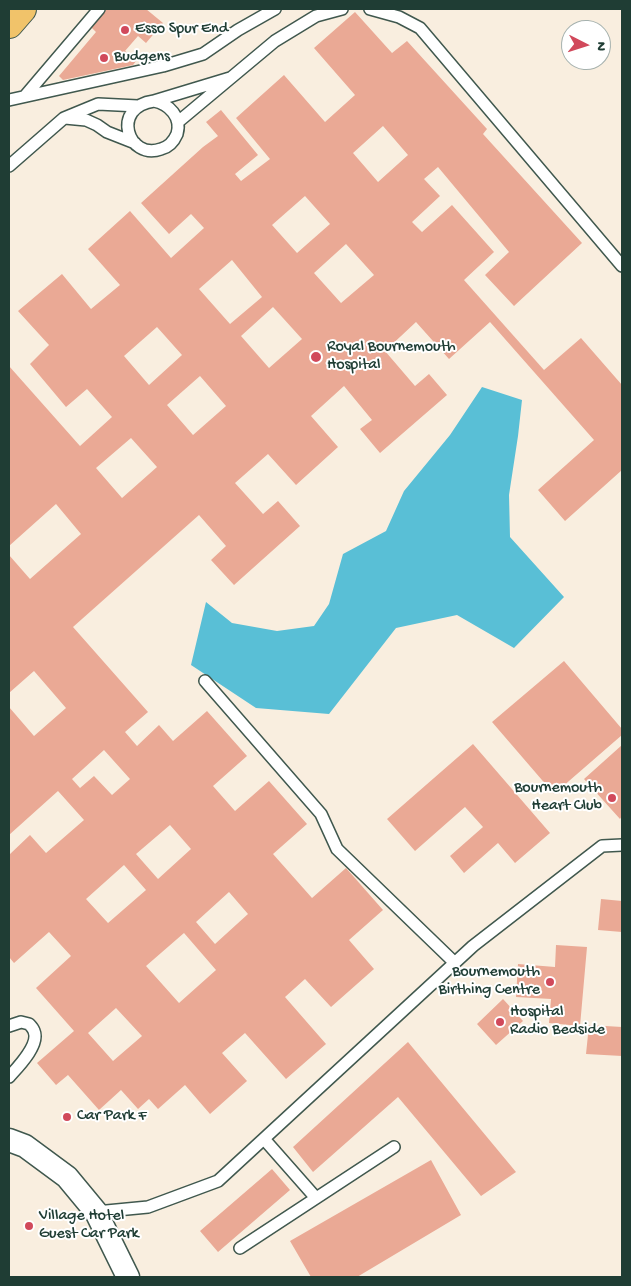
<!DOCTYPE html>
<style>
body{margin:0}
#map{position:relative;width:631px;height:1286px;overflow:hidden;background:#f9eedf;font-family:"Gochi Hand",sans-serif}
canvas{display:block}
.frame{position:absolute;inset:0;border:10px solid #1f3d34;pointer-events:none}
.north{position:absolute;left:561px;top:20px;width:50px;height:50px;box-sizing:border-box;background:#fff;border:1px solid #a5b1ae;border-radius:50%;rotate:95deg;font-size:14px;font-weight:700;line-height:20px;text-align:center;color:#1f3d34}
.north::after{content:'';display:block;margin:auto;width:18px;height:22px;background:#d1495b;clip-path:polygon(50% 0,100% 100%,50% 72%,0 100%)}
</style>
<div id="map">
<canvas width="631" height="1286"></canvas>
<div class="frame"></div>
<div class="north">N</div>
</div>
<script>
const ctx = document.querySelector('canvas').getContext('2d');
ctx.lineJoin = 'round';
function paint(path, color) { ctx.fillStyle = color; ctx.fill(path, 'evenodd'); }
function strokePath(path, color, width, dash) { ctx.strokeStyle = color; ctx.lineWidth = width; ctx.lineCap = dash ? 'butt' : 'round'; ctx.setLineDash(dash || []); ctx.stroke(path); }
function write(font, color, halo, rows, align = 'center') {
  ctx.font = font + ' "Gochi Hand",sans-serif'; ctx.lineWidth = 4; ctx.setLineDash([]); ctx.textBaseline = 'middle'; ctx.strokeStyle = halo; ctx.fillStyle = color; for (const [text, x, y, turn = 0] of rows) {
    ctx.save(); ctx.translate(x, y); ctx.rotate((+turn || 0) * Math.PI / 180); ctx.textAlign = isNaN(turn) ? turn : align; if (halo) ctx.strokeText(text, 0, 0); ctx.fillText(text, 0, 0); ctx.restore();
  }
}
const water = new Path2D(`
 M 482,387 L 522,400 L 518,436 L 509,495 L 510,537 L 564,597 L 514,648 L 457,615 L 396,628 L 329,714 L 256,708 L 191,665 L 206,602 L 232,623 L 277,631 L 314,626 L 329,604 L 343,554 L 386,531 L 404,491 L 450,435 Z`);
const building = new Path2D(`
 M 107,9 L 146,9 L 163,23 L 146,43 L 138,36 L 125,51 L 137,60 L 133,65 L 63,80 L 59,76 L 96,32 L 91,27 Z
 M 355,12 L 392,53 L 407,41 L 487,129 L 483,134 L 582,243 L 514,306 L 485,275 L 509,252 L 438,167 L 424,179 L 440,196 L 412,222 L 422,232 L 452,205 L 494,252 L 464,280 L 544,370 L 581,338 L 622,385 L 622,470 L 565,521 L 538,490 L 594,440 L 490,322 L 449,359 L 416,322 L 385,351 L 415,386 L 429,374 L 447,395 L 380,453 L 360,429 L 372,420 L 344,386 L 311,416 L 338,447 L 296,485 L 268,454 L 235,483 L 263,514 L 278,501 L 300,526 L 234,585 L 211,560 L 226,546 L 199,515 L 73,627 L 148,712 L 125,732 L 137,746 L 159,725 L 173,741 L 207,711 L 247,756 L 213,786 L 235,811 L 269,781 L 307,824 L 273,854 L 312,898 L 346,868 L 383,910 L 349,940 L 374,969 L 331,1007 L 305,979 L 285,997 L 326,1044 L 286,1079 L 245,1033 L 222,1053 L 247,1081 L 210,1114 L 185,1085 L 158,1109 L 149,1099 L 138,1109 L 121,1090 L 99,1110 L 68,1075 L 56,1085 L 37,1063 L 74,1031 L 36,988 L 71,956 L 49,932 L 14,963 L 9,957 L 9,855 L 30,835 L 46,853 L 84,820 L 58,791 L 9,835 L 9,707 L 34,736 L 66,708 L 34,671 L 9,693 L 9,555 L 30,579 L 81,534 L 56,504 L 9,546 L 9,366 L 80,446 L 112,417 L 87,389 L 66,407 L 30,364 L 49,345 L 18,311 L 62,274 L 91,309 L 120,285 L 88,249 L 130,211 L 171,258 L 204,228 L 191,214 L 169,234 L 141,203 L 203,147 L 218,136 L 206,122 L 221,110 L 258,155 L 235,174 L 241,181 L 270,159 L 236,118 L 284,75 L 325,122 L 355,95 L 314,48 ZM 383,126 L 408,155 L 378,182 L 353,153 ZM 305,196 L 330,224 L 297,253 L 272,225 ZM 346,244 L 374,275 L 341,303 L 314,273 ZM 232,260 L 262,297 L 230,324 L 199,289 ZM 273,307 L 302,339 L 269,368 L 241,336 ZM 157,327 L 182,355 L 149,385 L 124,356 ZM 200,376 L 226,406 L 193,435 L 167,405 ZM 131,438 L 157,467 L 122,498 L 96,468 ZM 104,750 L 130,779 L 112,795 L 94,776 L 80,788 L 72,779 ZM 170,825 L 191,849 L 158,879 L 136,854 ZM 124,865 L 146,890 L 108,923 L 86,899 ZM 229,892 L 248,914 L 215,944 L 196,922 ZM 184,933 L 216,970 L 179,1003 L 146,966 ZM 116,1008 L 142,1036 L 113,1061 L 88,1033 Z
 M 564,661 L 622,729 L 622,735 L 554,794 L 492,722 Z
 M 473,744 L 550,833 L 515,863 L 498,843 L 464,873 L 450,856 L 483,827 L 465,807 L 415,851 L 387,819 Z
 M 622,745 L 622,816 L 620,819 L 584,779 Z
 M 601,899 L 622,901 L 622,932 L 598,930 Z
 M 556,945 L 587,947 L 580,1026 L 549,1023 L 551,999 L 516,997 L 518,964 L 555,967 Z
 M 503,999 L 523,1021 L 496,1045 L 477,1024 Z
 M 589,1025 L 622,1027 L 622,1056 L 586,1054 Z
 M 408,1042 L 516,1172 L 481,1196 L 398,1097 L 313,1172 L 293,1147 Z
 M 431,1160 L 461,1215 L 357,1277 L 311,1277 L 290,1241 Z
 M 272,1169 L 290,1190 L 218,1252 L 200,1231 Z`);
const lane = new Path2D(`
 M 370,9 L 399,17 L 420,28 L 622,266
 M 25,96 L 99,9
 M 9,100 L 163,66 L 203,54 L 238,30 L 275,9
 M 154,101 C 169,104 182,117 177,134 C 174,141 169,147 161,149 C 128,161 110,107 154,101 L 230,78
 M 65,118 L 86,120 L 97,125 L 107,132 L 135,143
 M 178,122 L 275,41 L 316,16 L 342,9
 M 9,166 L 64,118 L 98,104 L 138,106
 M 205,681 L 321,814 L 337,849 L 455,963
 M 9,1026 L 21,1022 L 29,1024 C 31,1026 33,1028 34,1031 C 40,1045 18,1067 9,1077
 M 264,1139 L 316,1198
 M 96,1212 L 148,1207 L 218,1181 L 473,946 L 602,846 L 622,845
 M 240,1248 L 394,1147`);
const street = new Path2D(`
 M 9,1140 L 25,1146 L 67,1177 L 96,1212 L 128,1277`);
const primary = new Path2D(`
 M 9,24 L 22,9`);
const markers = [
 [125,30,5,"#d1495b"],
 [104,58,5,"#d1495b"],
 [316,357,6,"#d1495b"],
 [612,798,5,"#d1495b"],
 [550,982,5,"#d1495b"],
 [500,1022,5,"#d1495b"],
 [67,1117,5,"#d1495b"],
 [29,1226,5,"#d1495b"]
];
const poiNames = [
 ["Esso Spur End",135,30],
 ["Budgens",114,58],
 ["Royal Bournemouth",327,348],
 ["Hospital",327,366],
 ["Bournemouth",602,789,"right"],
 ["Heart Club",602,807,"right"],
 ["Bournemouth",540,973,"right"],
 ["Birthing Centre",540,991,"right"],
 ["Hospital",510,1013],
 ["Radio Bedside",510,1031],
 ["Car Park F",77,1117],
 ["Village Hotel",39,1217],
 ["Guest Car Park",39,1235]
];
paint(water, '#59bfd6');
paint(building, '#eaa995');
strokePath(lane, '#40584e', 14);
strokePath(street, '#40584e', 25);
strokePath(primary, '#40584e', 30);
strokePath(lane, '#fff', 11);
strokePath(street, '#fff', 22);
strokePath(primary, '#f1c36a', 28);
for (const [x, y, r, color] of markers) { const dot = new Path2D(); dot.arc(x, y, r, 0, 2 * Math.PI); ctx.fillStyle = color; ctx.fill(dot); strokePath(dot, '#fff', 2); }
write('16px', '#1f3d34', '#fff', poiNames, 'left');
</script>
